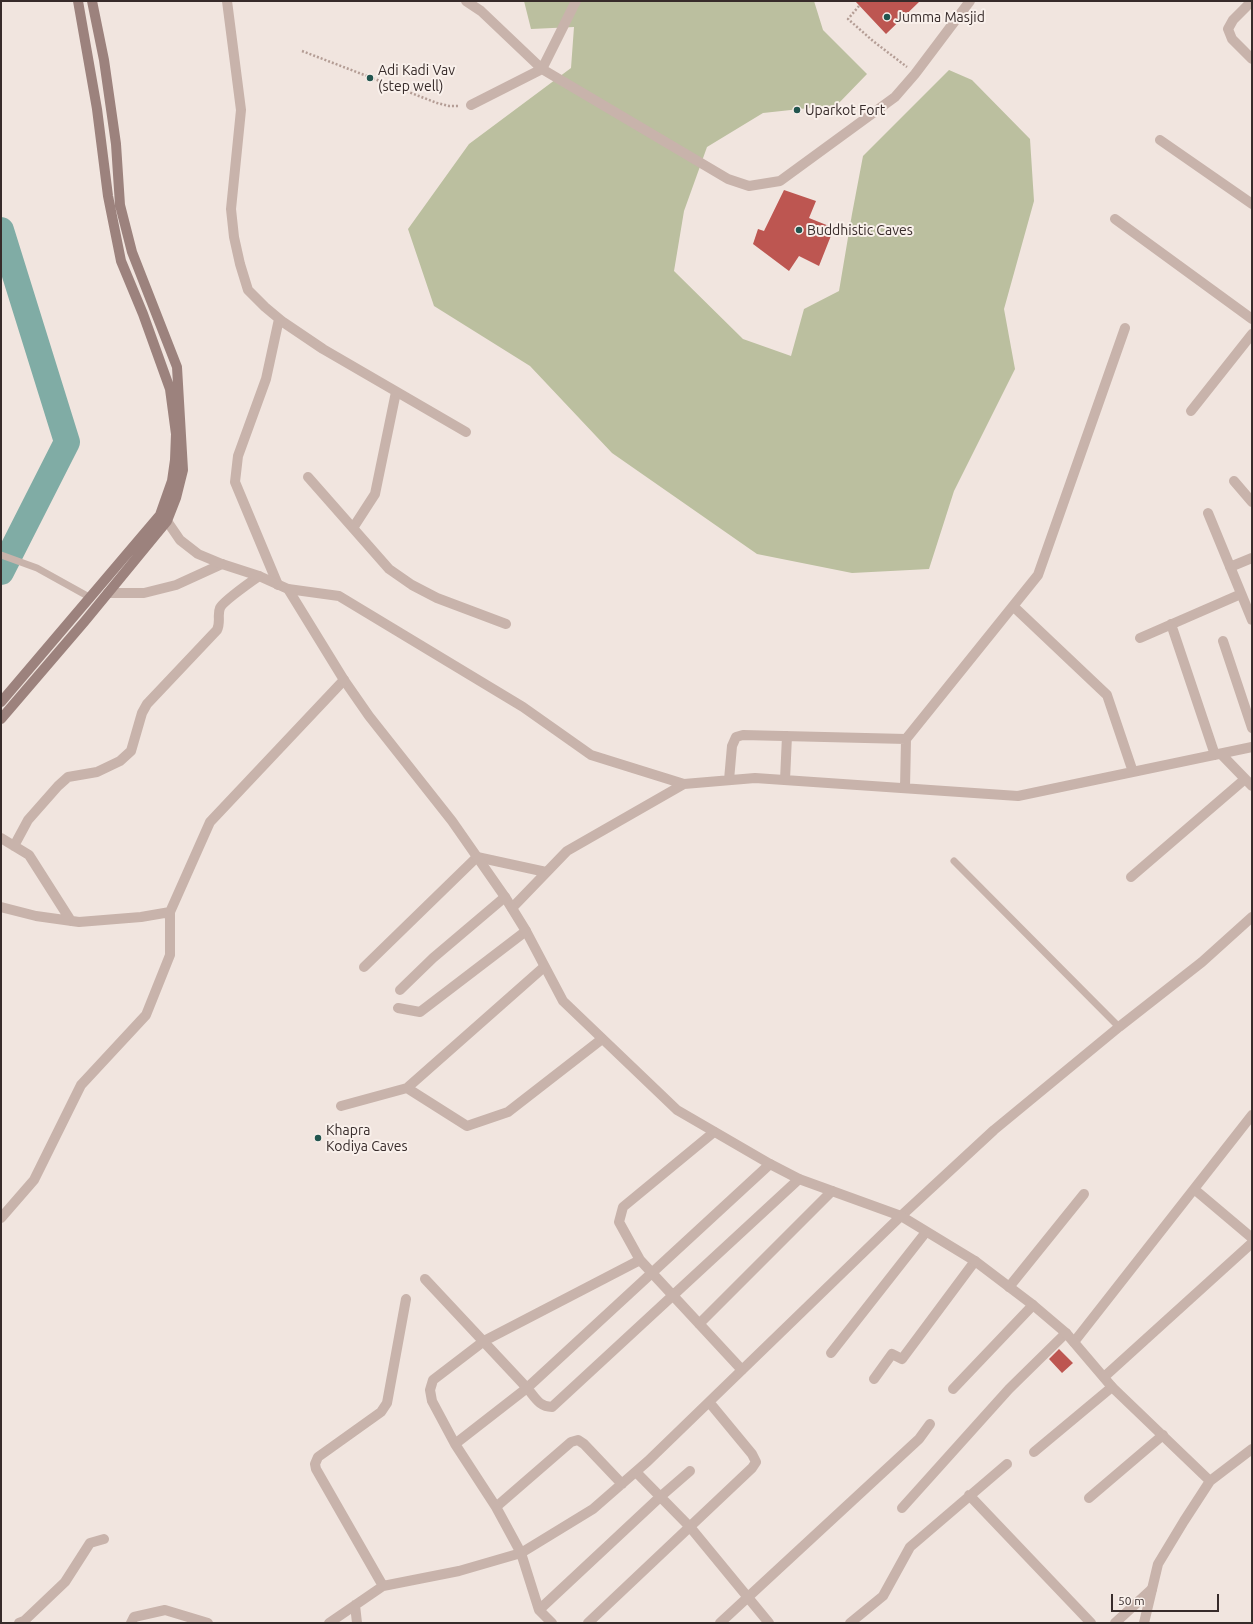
<!DOCTYPE html>
<style>
body{margin:0}
#map{position:relative;width:1253px;height:1624px;overflow:hidden;background:#f1e5df;font-family:Ubuntu,sans-serif}
canvas{display:block}
.frame{position:absolute;inset:0;border:2px solid #372b2a;pointer-events:none}
.scale{position:absolute;left:1111px;top:1594px;width:108px;height:18px;box-sizing:border-box;border:2px solid #372b2a;border-top:0;padding-left:5px;font-size:12px;line-height:14px;white-space:nowrap;color:#372b2a;-webkit-text-stroke:3px #f9f0eb;paint-order:stroke}
</style>
<div id="map">
<canvas width="1253" height="1624"></canvas>
<div class="frame"></div>
<div class="scale">50 m</div>
</div>
<script>
const ctx = document.querySelector('canvas').getContext('2d');
ctx.lineJoin = 'round';
function paint(path, color) { ctx.fillStyle = color; ctx.fill(path, 'evenodd'); }
function strokePath(path, color, width, dash) { ctx.strokeStyle = color; ctx.lineWidth = width; ctx.lineCap = dash ? 'butt' : 'round'; ctx.setLineDash(dash || []); ctx.stroke(path); }
function write(font, color, halo, rows, align = 'center') {
  ctx.font = font + ' Ubuntu,sans-serif'; ctx.lineWidth = 4; ctx.setLineDash([]); ctx.textBaseline = 'middle'; ctx.strokeStyle = halo; ctx.fillStyle = color; for (const [text, x, y, turn = 0] of rows) {
    ctx.save(); ctx.translate(x, y); ctx.rotate((+turn || 0) * Math.PI / 180); ctx.textAlign = isNaN(turn) ? turn : align; if (halo) ctx.strokeText(text, 0, 0); ctx.fillText(text, 0, 0); ctx.restore();
  }
}
const green = new Path2D(`
 M 524,1 L 814,1 L 823,30 L 867,74 L 837,105 L 763,113 L 707,147 L 684,211 L 674,271 L 743,339 L 791,356 L 804,309 L 839,291 L 852,214 L 863,156 L 949,70 L 972,80 L 1030,139 L 1034,201 L 1004,309 L 1015,369 L 954,491 L 929,569 L 852,573 L 757,554 L 612,453 L 530,366 L 434,306 L 408,229 L 469,144 L 571,68 L 574,27 L 531,29 Z`);
const river = new Path2D(`
 M 1,230 L 67,442 L 1,572`);
const building = new Path2D(`
 M 855,1 L 920,1 L 886,34 Z
 M 784,190 L 816,201 L 809,218 L 834,228 L 819,266 L 799,256 L 789,271 L 753,244 L 758,229 L 764,231 Z
 M 1059,1349 L 1073,1363 L 1062,1373 L 1049,1359 Z`);
const path = new Path2D(`
 M 859,6 L 848,19 L 873,41 L 907,67
 M 302,51 L 437,103 L 449,106 L 459,106`);
const service = new Path2D(`
 M 1,555 L 37,568 L 91,598
 M 954,861 L 1119,1027`);
const minor = new Path2D(`
 M 227,1 L 241,110 L 231,209 L 234,237 L 240,264 L 248,290 L 265,307 L 283,322 L 323,349 L 466,432
 M 466,1 L 481,11 L 542,69 L 576,1
 M 1252,1 L 1233,20 L 1228,29 L 1232,39 L 1252,59
 M 471,105 L 542,69 L 728,179 L 749,186 L 780,181 L 895,97 L 915,74 L 970,1
 M 1160,140 L 1252,204
 M 1115,219 L 1252,319
 M 1191,411 L 1252,334
 M 308,477 L 389,569 L 412,585 L 437,598 L 506,624
 M 1234,481 L 1252,502
 M 1208,513 L 1252,620
 M 353,528 L 375,494 L 396,392
 M 1230,567 L 1252,558
 M 278,585 L 235,482 L 238,456 L 266,379 L 279,319
 M 288,589 L 339,596 L 523,707 L 591,755 L 684,784
 M 108,593 L 144,593 L 176,585 L 222,564
 M 1013,606 L 1107,695 L 1133,772
 M 1171,624 L 1215,755
 M 1140,638 L 1241,594
 M 1223,641 L 1252,728
 M 1221,754 L 1252,786
 M 729,780 L 732,746 L 736,737 L 743,735 L 906,739
 M 785,780 L 787,736
 M 905,788 L 906,739 L 1038,575 L 1125,328
 M 1,838 L 29,855 L 71,921
 M 14,846 L 28,820 L 58,786 L 68,777 L 97,772 L 120,761 L 131,751 L 142,713 L 147,704 L 217,630 C 221,622 217,615 220,608 C 223,601 251,582 259,576
 M 1131,877 L 1245,779
 M 1,907 L 36,916 L 79,922 L 141,917 L 170,912
 M 512,908 L 567,851 L 684,784 L 755,778 L 1018,796 L 1252,747
 M 364,967 L 477,857 L 546,872
 M 400,990 L 433,958 L 505,897
 M 398,1008 L 420,1012 L 526,931
 M 407,1088 L 544,967
 M 341,1106 L 407,1088 L 467,1126 L 508,1112 L 602,1039
 M 714,1132 L 623,1207 L 619,1222 L 640,1260 L 742,1370
 M 1194,1189 L 1252,1238
 M 1,1218 L 34,1180 L 81,1085 L 146,1015 L 170,955 L 170,912 L 210,822 L 344,680
 M 425,1279 L 527,1388 C 535,1397 539,1407 552,1407 L 799,1179
 M 1009,1287 L 1084,1194
 M 699,1324 L 832,1191
 M 1074,1342 L 1252,1115
 M 831,1353 L 926,1232
 M 1104,1377 L 1252,1243
 M 874,1379 L 892,1354 L 902,1359 L 975,1261
 M 953,1389 L 1033,1305
 M 455,1444 L 527,1388 L 770,1164
 M 1034,1452 L 1112,1387
 M 636,1472 L 690,1527 L 769,1623
 M 969,1495 L 1091,1623
 M 1089,1498 L 1163,1435
 M 496,1507 L 571,1442 L 578,1440 L 584,1444 L 622,1484
 M 902,1508 L 1009,1389 L 1066,1333
 M 383,1586 L 316,1469 L 315,1464 L 318,1457 L 381,1412 L 387,1403 L 406,1299
 M 355,1605 L 357,1623
 M 539,1610 L 660,1497 L 690,1471
 M 19,1623 L 24,1621 L 65,1582 L 90,1543 L 104,1539
 M 131,1623 L 134,1617 L 165,1610 L 208,1623
 M 329,1623 L 383,1586 L 459,1571 L 521,1553 L 593,1509 L 648,1461 L 901,1216 L 994,1130 L 1119,1027 L 1202,962 L 1252,917
 M 552,1623 L 539,1610 L 521,1553 L 496,1507 L 455,1444 L 432,1401 L 430,1390 L 433,1380 L 484,1341 L 640,1260
 M 588,1623 L 752,1468 L 756,1462 L 752,1454 L 709,1402
 M 720,1623 L 919,1439 L 930,1424
 M 850,1623 L 883,1596 L 910,1547 L 1007,1464
 M 1115,1623 L 1152,1589`);
const tertiary = new Path2D(`
 M 161,516 L 167,521 L 180,540 L 198,554 L 222,564 L 259,576 L 288,589 L 344,680 L 369,716 L 452,821 L 505,897 L 526,931 L 563,1001 L 677,1110 L 770,1164 L 799,1179 L 901,1216 L 975,1261 L 1033,1305 L 1066,1333 L 1112,1387 L 1210,1481
 M 1144,1623 L 1158,1564 L 1184,1521 L 1210,1481 L 1252,1449`);
const secondary = new Path2D(`
 M 1,702 L 160,515 L 172,481 L 175,460 L 176,434 L 170,389 L 143,314 L 121,261 L 108,196 L 97,109 L 78,1
 M 1,719 L 85,621 L 167,521 L 176,498 L 183,470 L 177,367 L 132,252 L 120,205 L 116,144 L 104,60 L 92,1`);
const markers = [
 [887,17,4,"#22554f"],
 [370,78,4,"#22554f"],
 [797,110,4,"#22554f"],
 [799,230,4,"#22554f"],
 [318,1138,4,"#22554f"]
];
const poiNames = [
 ["Jumma Masjid",895,17],
 ["Adi Kadi Vav",378,70],
 ["(step well)",378,86],
 ["Uparkot Fort",805,110],
 ["Buddhistic Caves",807,230],
 ["Khapra",326,1130],
 ["Kodiya Caves",326,1146]
];
paint(green, '#bbbf9f');
strokePath(river, '#80aca5', 26);
paint(building, '#bd5651');
strokePath(path, '#b49d95', 2.5, [2, 2]);
strokePath(service, '#c8b3ab', 7);
strokePath(minor, '#c8b3ab', 10);
strokePath(tertiary, '#c8b3ab', 10);
strokePath(secondary, '#9c827d', 10);
for (const [x, y, r, color] of markers) { const dot = new Path2D(); dot.arc(x, y, r, 0, 2 * Math.PI); ctx.fillStyle = color; ctx.fill(dot); strokePath(dot, '#f9f0eb', 1.5); }
write('14px', '#372b2a', '#f9f0eb', poiNames, 'left');
</script>
